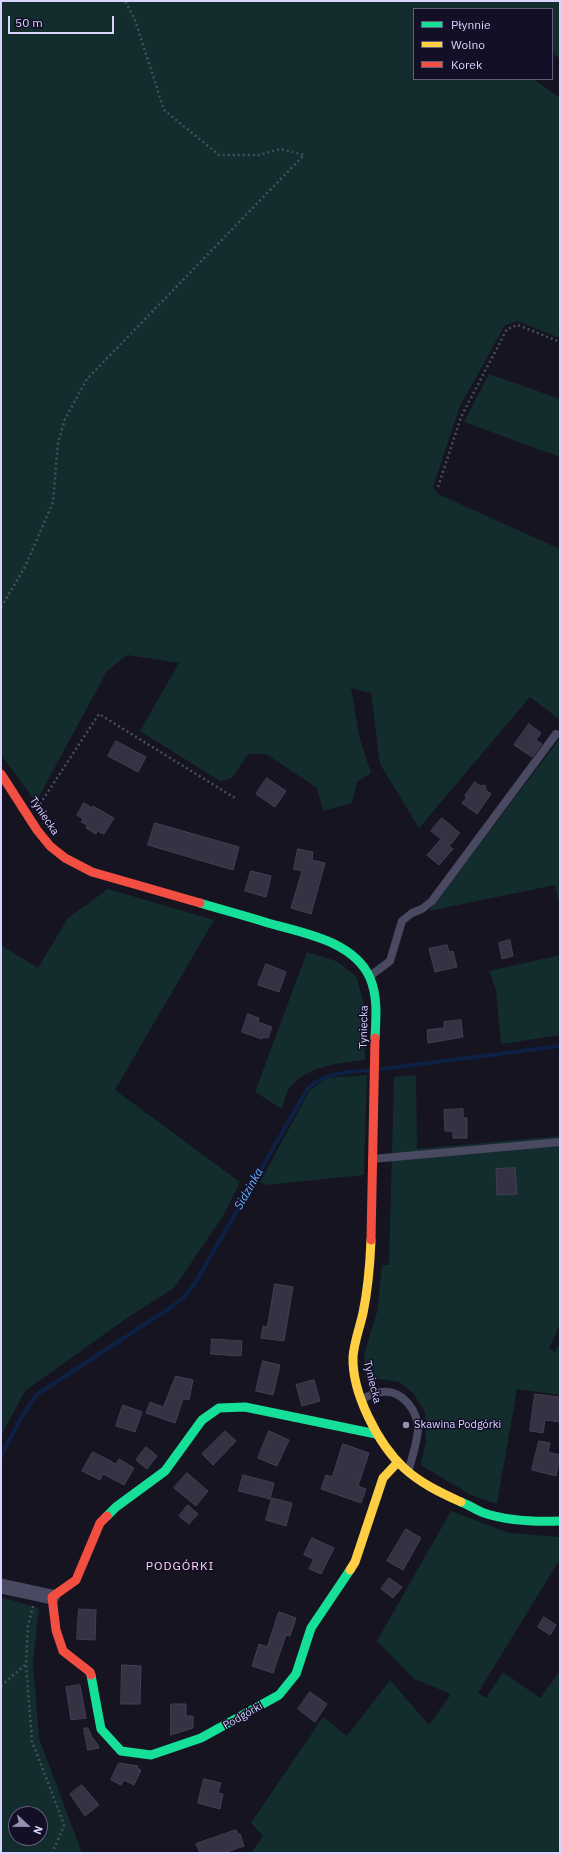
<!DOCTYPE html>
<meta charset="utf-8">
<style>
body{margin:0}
#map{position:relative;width:561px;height:1854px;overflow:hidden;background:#161421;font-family:"IBM Plex Sans",sans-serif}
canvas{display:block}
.frame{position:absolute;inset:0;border:2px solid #d9d4ff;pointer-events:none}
.legend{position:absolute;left:413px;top:8px;width:140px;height:72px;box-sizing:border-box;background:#130f26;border:1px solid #625e7d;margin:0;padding:5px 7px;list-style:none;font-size:12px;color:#d9d4ff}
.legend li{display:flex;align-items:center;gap:8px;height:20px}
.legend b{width:20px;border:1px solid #625e7d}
.north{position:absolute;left:8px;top:1806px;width:40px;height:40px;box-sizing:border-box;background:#130f26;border:1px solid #625e7d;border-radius:50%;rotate:112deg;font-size:11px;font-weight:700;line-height:16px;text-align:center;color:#d9d4ff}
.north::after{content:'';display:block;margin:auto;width:14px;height:18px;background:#9591b1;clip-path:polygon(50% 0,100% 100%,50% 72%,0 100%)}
.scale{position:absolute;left:8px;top:16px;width:106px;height:18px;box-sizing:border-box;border:2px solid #d9d4ff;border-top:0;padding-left:5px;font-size:12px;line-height:14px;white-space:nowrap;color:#d9d4ff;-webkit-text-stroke:3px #130f26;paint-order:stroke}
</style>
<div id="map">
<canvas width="561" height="1854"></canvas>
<div class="frame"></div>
<ul class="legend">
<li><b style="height:5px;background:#16e098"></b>Płynnie</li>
<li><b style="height:5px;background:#ffcf43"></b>Wolno</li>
<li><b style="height:5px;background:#f24e42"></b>Korek</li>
</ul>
<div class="north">N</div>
<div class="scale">50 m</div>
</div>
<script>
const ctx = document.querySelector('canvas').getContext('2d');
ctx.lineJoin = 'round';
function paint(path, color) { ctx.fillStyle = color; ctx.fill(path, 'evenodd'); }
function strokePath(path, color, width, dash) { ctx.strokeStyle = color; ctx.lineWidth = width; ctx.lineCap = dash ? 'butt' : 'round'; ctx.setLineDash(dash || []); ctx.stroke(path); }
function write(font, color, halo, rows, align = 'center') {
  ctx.font = font + ' "IBM Plex Sans",sans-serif'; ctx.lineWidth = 3; ctx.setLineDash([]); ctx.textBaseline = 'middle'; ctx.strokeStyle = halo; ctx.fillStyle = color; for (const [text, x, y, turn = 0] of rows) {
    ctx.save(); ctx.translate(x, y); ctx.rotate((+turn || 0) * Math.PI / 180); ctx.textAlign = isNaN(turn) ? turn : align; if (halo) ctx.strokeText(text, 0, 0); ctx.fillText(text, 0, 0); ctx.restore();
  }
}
const green = new Path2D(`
 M 1,1 L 560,1 L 560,59 L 552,53 L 552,9 L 414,9 L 414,79 L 533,79 L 560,98 L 560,338 L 517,321 L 505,325 L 460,406 L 433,487 L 438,494 L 560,549 L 560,720 L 530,697 L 419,828 L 380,764 L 371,693 L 351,688 L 359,736 L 371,773 L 357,782 L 352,803 L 323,811 L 317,788 L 266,754 L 248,754 L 232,778 L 220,781 L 140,731 L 179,663 L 127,655 L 107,671 L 36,802 L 1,755 Z
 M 489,374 L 560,399 L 560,457 L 464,422 Z
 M 560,738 L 560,908 L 555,885 L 429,911 Z
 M 108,889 L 214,920 L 115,1090 L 240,1182 L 223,1216 L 174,1288 L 127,1318 L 25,1391 L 1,1436 L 1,945 L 38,968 L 68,918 Z
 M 307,952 L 336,961 L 356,976 L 364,1005 L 365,1060 C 340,1063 310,1065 291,1086 C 286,1091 284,1102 282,1109 L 255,1092 Z
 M 560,955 L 560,1035 L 501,1044 L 496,990 L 489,971 Z
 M 367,1075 L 364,1175 L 266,1185 L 260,1182 L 310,1090 L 328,1078 Z
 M 416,1075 L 417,1149 L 560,1136 L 560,1325 L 549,1348 L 555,1352 L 560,1343 L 560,1395 L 517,1389 L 497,1504 L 471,1495 L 421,1465 L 426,1441 L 425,1412 L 413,1393 L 399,1382 L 365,1377 L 364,1355 L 377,1312 L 382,1265 L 389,1265 L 394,1077 Z
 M 451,1511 L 509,1533 L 560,1537 L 560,1559 L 478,1693 L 486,1698 L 503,1672 L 540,1698 L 560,1671 L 560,1853 L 251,1853 L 263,1836 L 251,1823 L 323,1717 L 347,1736 L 390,1680 L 429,1725 L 451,1694 L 414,1679 L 377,1641 Z
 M 1,1597 L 39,1608 L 33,1663 L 39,1738 L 82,1853 L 1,1853 ZM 16,1814 L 40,1814 L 40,1838 L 16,1838 Z`);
const stream = new Path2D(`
 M 382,1069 L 560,1046
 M 1,1456 L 21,1418 L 36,1395 L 173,1306 L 183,1298 L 194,1285 L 308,1088 C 325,1073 347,1072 369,1070`);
const building = new Path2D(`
 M 529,724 L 541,733 L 536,740 L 542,744 L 532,757 L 514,745 Z
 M 116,741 L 146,757 L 138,772 L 108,756 Z
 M 267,778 L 286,791 L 275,807 L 256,794 Z
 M 475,782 L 480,786 L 485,785 L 486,790 L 491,794 L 477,814 L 462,803 L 467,797 L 465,796 Z
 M 84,803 L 92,808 L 93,806 L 114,818 L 104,834 L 97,831 L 96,834 L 86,828 L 87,825 L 81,822 L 83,819 L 77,815 Z
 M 442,818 L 460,833 L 449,846 L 453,849 L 439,865 L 427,855 L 441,839 L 431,831 Z
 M 155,823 L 239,847 L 233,870 L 148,845 Z
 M 298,849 L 313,852 L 312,860 L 325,863 L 311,914 L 291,908 L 302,871 L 294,869 Z
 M 251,871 L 271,876 L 266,897 L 245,891 Z
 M 510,940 L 513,956 L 502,959 L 499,943 Z
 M 447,945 L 449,952 L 453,951 L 457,967 L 435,972 L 429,949 Z
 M 266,964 L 286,972 L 279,992 L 258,985 Z
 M 248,1014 L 259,1018 L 258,1022 L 272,1027 L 268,1038 L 263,1037 L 262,1039 L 242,1032 Z
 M 461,1020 L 463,1037 L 428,1043 L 427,1030 L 444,1028 L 444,1022 Z
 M 463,1109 L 463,1118 L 467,1118 L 467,1138 L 453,1138 L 453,1131 L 445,1131 L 444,1110 Z
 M 515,1168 L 517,1194 L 497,1195 L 496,1169 Z
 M 275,1284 L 293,1287 L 284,1341 L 261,1338 L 263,1326 L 267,1327 Z
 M 212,1339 L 242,1341 L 241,1356 L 211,1354 Z
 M 263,1361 L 280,1365 L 273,1395 L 256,1391 Z
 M 176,1376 L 193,1380 L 189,1400 L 183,1399 L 175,1423 L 146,1413 L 150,1402 L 163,1407 Z
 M 314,1380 L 320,1401 L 302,1406 L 296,1385 Z
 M 535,1394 L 560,1397 L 560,1422 L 545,1420 L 543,1433 L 530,1431 Z
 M 123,1405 L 142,1412 L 135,1432 L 116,1426 Z
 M 225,1431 L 236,1441 L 213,1465 L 202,1454 Z
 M 269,1431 L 289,1440 L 277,1466 L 258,1458 Z
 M 539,1441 L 550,1443 L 548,1452 L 560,1455 L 556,1476 L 532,1470 Z
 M 343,1444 L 369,1453 L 358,1486 L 366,1489 L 361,1503 L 321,1489 L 326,1475 L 332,1477 Z
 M 146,1447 L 157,1456 L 147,1469 L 136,1460 Z
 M 93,1452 L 116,1464 L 119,1459 L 134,1468 L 124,1485 L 103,1474 L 100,1480 L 82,1471 Z
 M 187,1473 L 208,1491 L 196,1506 L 174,1488 Z
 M 243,1475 L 274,1483 L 270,1499 L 239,1491 Z
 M 272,1498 L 292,1503 L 286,1526 L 266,1520 Z
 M 188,1505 L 198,1514 L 189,1524 L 179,1516 Z
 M 406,1529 L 421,1538 L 403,1570 L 387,1561 Z
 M 312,1538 L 334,1548 L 321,1574 L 309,1569 L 314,1559 L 304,1555 Z
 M 389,1578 L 402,1587 L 393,1598 L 381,1589 Z
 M 79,1609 L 96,1610 L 95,1640 L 77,1639 Z
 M 279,1612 L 296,1618 L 290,1636 L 286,1635 L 273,1673 L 252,1666 L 259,1644 L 267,1647 Z
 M 544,1617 L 556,1625 L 550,1635 L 538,1627 Z
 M 122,1665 L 141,1666 L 140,1704 L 121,1704 Z
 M 80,1685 L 86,1718 L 71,1720 L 66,1687 Z
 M 310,1692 L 327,1704 L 315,1722 L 298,1709 Z
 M 171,1704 L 186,1704 L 186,1716 L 193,1716 L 193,1728 L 171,1735 Z
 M 84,1728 L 88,1728 L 92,1737 L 98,1745 L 99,1748 L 88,1750 Z
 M 119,1763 L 138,1766 L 137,1768 L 141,1770 L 134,1785 L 124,1780 L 121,1785 L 111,1780 Z
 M 204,1779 L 221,1783 L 218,1793 L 223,1794 L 220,1809 L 198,1803 Z
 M 82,1785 L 99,1805 L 85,1816 L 70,1794 Z
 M 236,1830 L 238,1834 L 240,1834 L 244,1846 L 224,1853 L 200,1853 L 196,1844 Z`);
const path = new Path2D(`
 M 438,487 L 461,417 L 507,329 L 518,325 L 560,342
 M 1,607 L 25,567 L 53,502 L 58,443 L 65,419 L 87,379 L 304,155 L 280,149 L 259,155 L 219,155 L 164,110 L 135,20 L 125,1
 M 40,804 L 99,714 L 235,798
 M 33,1606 L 28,1626 L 26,1664 L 32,1741 L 62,1819 L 64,1826 L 52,1853
 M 1,1686 L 26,1664`);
const lane = new Path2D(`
 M 370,976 L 390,961 L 402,921 L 412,913 L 422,909 L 432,901 L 556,734
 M 372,1159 L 560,1142
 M 362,1399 C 368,1396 376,1392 382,1392 C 403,1390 418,1411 418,1430 C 417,1443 412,1457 409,1469`);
const street = new Path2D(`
 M 1,1586 L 52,1597`);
const fast = new Path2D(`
 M 200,903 C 223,910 246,916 268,923 C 303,933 354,941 370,978 C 378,997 376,1018 375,1038
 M 461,1502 C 469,1505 476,1510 484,1513 C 508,1521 535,1522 560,1521
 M 107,1516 L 116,1507 L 165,1471 L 202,1420 L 219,1408 L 245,1407 L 376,1434
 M 91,1675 L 101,1729 L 121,1751 L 151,1755 L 201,1738 L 279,1695 L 296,1674 L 311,1628 L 350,1570`);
const slow = new Path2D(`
 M 371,1240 C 370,1265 368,1289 363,1313 C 360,1327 354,1342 353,1357 C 352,1393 378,1444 404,1468 C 420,1483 441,1493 461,1502
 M 350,1570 L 355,1562 L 383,1478 L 398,1462`);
const jam = new Path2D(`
 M 1,774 L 37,830 L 50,846 L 65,858 L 92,872 L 200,903
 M 371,1240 L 375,1038
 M 91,1675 L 90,1672 L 63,1651 L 56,1630 L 52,1597 L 76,1580 L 100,1523 L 107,1516`);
const markers = [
 [406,1425,4,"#9591b1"]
];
const streetNames = [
 ["Tyniecka",44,816,56],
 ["Tyniecka",364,1027,-89],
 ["Tyniecka",372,1382,76],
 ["Podgórki",243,1716,-30]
];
const poiNames = [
 ["Skawina Podgórki",414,1425]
];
const waterNames = [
 ["Sidzinka",249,1189,-60]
];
const neighbourhoodNames = [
 ["PODGÓRKI",180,1567]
];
paint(green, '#132c2d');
strokePath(stream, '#0d2144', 4);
paint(building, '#343243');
strokePath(building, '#433f54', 1);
strokePath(path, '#44505f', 2.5, [2, 3]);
strokePath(lane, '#4a4962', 8);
strokePath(street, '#4a4962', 15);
strokePath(fast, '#16e098', 9);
strokePath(slow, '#ffcf43', 9);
strokePath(jam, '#f24e42', 9);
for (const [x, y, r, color] of markers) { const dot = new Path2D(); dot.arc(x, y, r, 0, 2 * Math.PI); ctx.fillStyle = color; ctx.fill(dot); strokePath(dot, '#130f26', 1.5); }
write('11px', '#d9d4ff', '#130f26', streetNames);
write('11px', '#d9d4ff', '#130f26', poiNames, 'left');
write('italic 12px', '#62b6ff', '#130f26', waterNames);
ctx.letterSpacing = '1px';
write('12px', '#ffd6f0', '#130f26', neighbourhoodNames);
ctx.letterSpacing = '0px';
</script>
